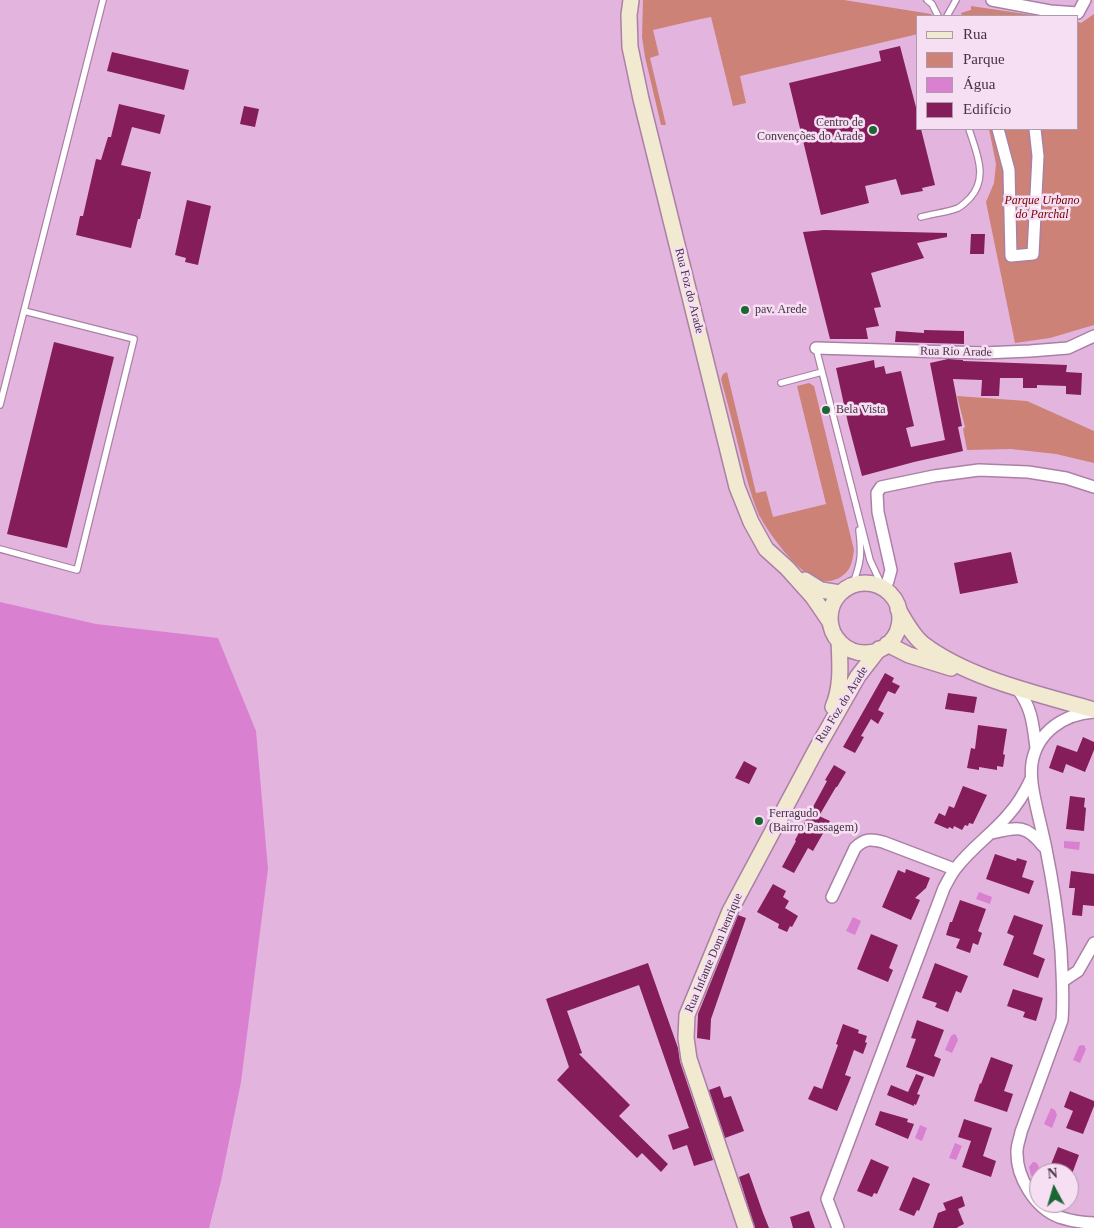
<!DOCTYPE html>
<meta charset="utf-8">
<style>
body{margin:0}
#map{position:relative;width:1094px;height:1228px;overflow:hidden;background:#e3b5de;font-family:Georgia,serif}
canvas{display:block}
.legend{position:absolute;left:916px;top:15px;width:162px;height:115px;box-sizing:border-box;background:#f6def3;border:1px solid #af99ac;margin:0;padding:6px 9px;list-style:none;font-size:15px;color:#443242}
.legend li{display:flex;align-items:center;gap:10px;height:25px}
.legend b{width:25px;border:1px solid #af99ac}
.north{position:absolute;left:1029px;top:1163px;width:50px;height:50px;box-sizing:border-box;background:#f6def3;border:1px solid #af99ac;border-radius:50%;rotate:354deg;font-size:14px;font-weight:700;line-height:20px;text-align:center;color:#443242}
.north::after{content:'';display:block;margin:auto;width:18px;height:22px;background:#1c6634;clip-path:polygon(50% 0,100% 100%,50% 72%,0 100%)}
</style>
<div id="map">
<canvas width="1094" height="1228"></canvas>
<ul class="legend">
<li><b style="height:6px;background:#f2e9d1"></b>Rua</li>
<li><b style="height:14px;background:#cc8276"></b>Parque</li>
<li><b style="height:14px;background:#d980d1"></b>Água</li>
<li><b style="height:14px;background:#841d59"></b>Edifício</li>
</ul>
<div class="north">N</div>
</div>
<script>
const ctx = document.querySelector('canvas').getContext('2d');
ctx.lineJoin = 'round';
function paint(path, color) { ctx.fillStyle = color; ctx.fill(path, 'evenodd'); }
function strokePath(path, color, width, dash) { ctx.strokeStyle = color; ctx.lineWidth = width; ctx.lineCap = dash ? 'butt' : 'round'; ctx.setLineDash(dash || []); ctx.stroke(path); }
function write(font, color, halo, rows, align = 'center') {
  ctx.font = font + ' Georgia,serif'; ctx.lineWidth = 5; ctx.setLineDash([]); ctx.textBaseline = 'middle'; ctx.strokeStyle = halo; ctx.fillStyle = color; for (const [text, x, y, turn = 0] of rows) {
    ctx.save(); ctx.translate(x, y); ctx.rotate((+turn || 0) * Math.PI / 180); ctx.textAlign = isNaN(turn) ? turn : align; if (halo) ctx.strokeText(text, 0, 0); ctx.fillText(text, 0, 0); ctx.restore();
  }
}
const green = new Path2D(`
 M 643,0 L 844,0 L 931,14 L 932,16 L 918,16 L 918,34 L 740,76 L 746,103 L 733,106 L 711,17 L 696,20 L 653,30 L 659,55 L 650,58 L 666,125 L 661,125 L 645,57 L 642,37 Z
 M 971,6 L 1039,16 L 962,16 L 961,13 L 971,10 Z
 M 1094,14 L 1094,325 L 1050,338 L 1015,343 L 986,202 L 994,183 L 996,164 L 989,129 L 1078,129 L 1078,22 L 1081,23 Z
 M 727,372 L 756,493 L 766,491 L 773,517 L 826,504 L 797,386 L 809,383 L 814,386 L 854,550 C 852,563 851,571 839,578 C 834,580 830,582 824,581 C 802,580 769,534 759,515 C 751,496 746,476 741,457 C 735,431 728,405 721,379 L 723,374 Z
 M 957,396 L 1027,401 L 1094,431 L 1094,463 L 1056,454 L 1011,449 L 967,450 L 963,429 L 965,427 Z`);
const water = new Path2D(`
 M 0,602 L 96,624 L 218,638 L 256,731 L 268,869 L 241,1082 L 221,1181 L 209,1228 L 0,1228 Z
 M 1064,841 L 1080,842 L 1079,850 L 1064,848 Z
 M 979,892 L 992,897 L 990,904 L 976,899 Z
 M 853,917 L 861,921 L 855,935 L 846,931 Z
 M 954,1034 L 956,1035 L 958,1040 L 952,1053 L 945,1050 L 951,1036 Z
 M 1082,1045 L 1085,1046 L 1085,1048 L 1086,1049 L 1080,1063 L 1073,1060 L 1079,1046 Z
 M 1051,1108 L 1055,1110 L 1057,1115 L 1052,1128 L 1044,1124 Z
 M 920,1125 L 927,1128 L 922,1141 L 915,1138 Z
 M 955,1143 L 962,1146 L 956,1160 L 949,1158 Z
 M 1033,1162 C 1039,1162 1039,1168 1040,1173 L 1039,1173 L 1039,1180 L 1034,1180 L 1031,1175 L 1029,1167 Z`);
const building = new Path2D(`
 M 900,46 L 918,115 L 918,129 L 921,129 L 935,185 L 922,188 L 923,191 L 901,195 L 896,179 L 865,186 L 869,203 L 821,215 L 789,83 L 881,61 L 879,51 Z
 M 112,52 L 189,70 L 184,90 L 107,71 Z
 M 119,104 L 165,115 L 160,134 L 132,127 L 121,165 L 151,172 L 140,219 L 138,219 L 131,248 L 76,235 L 80,216 L 83,216 L 96,159 L 101,160 L 108,137 L 111,137 Z
 M 244,106 L 259,109 L 255,127 L 240,124 Z
 M 187,200 L 211,206 L 198,265 L 185,262 L 186,258 L 175,255 Z
 M 824,230 L 947,233 L 947,237 L 917,243 L 924,258 L 871,273 L 881,307 L 874,308 L 879,326 L 866,328 L 868,339 L 830,339 L 803,232 Z
 M 971,234 L 985,234 L 984,254 L 970,254 Z
 M 924,330 L 964,331 L 964,344 L 895,342 L 896,331 L 924,333 Z
 M 54,342 L 114,357 L 67,548 L 7,534 Z
 M 948,359 L 963,360 L 963,361 L 1067,365 L 1066,372 L 1082,373 L 1081,395 L 1066,394 L 1066,386 L 1037,385 L 1037,388 L 1023,388 L 1023,378 L 1000,378 L 999,396 L 981,396 L 982,380 L 953,379 L 962,426 L 958,427 L 963,451 L 914,462 L 862,476 L 848,423 L 836,368 L 874,360 L 875,368 L 884,366 L 886,374 L 901,371 L 914,426 L 906,428 L 911,447 L 945,440 L 930,363 Z
 M 1011,552 L 1018,583 L 960,594 L 954,563 Z
 M 885,673 L 894,678 L 892,682 L 900,686 L 895,694 L 888,691 L 878,710 L 884,713 L 878,724 L 871,719 L 861,736 L 864,737 L 855,753 L 843,747 Z
 M 948,693 L 977,697 L 974,713 L 945,709 Z
 M 978,725 L 1007,729 L 1003,754 L 1005,755 L 1003,767 L 997,766 L 997,770 L 979,767 L 979,770 L 967,768 L 971,748 L 975,749 Z
 M 1083,737 L 1094,742 L 1094,750 L 1085,772 L 1066,764 L 1063,773 L 1049,768 L 1057,745 L 1077,752 Z
 M 744,761 L 757,768 L 749,784 L 735,778 Z
 M 834,765 L 846,772 L 837,787 L 836,787 L 819,816 L 830,821 L 813,851 L 808,848 L 794,873 L 782,867 L 796,841 L 795,840 L 827,781 L 825,780 Z
 M 963,786 L 987,795 L 973,824 L 969,823 L 968,826 L 965,825 L 962,830 L 954,826 L 953,829 L 949,827 L 948,829 L 934,823 L 939,813 L 945,816 L 949,806 L 954,808 Z
 M 1070,796 L 1085,798 L 1084,807 L 1086,808 L 1084,831 L 1066,829 Z
 M 995,854 L 1016,861 L 1017,858 L 1027,861 L 1022,877 L 1034,881 L 1029,894 L 986,879 Z
 M 906,869 L 930,878 L 926,888 L 915,898 L 920,900 L 911,920 L 882,907 L 898,870 L 905,873 Z
 M 1071,871 L 1094,874 L 1094,906 L 1083,905 L 1082,916 L 1072,915 L 1075,888 L 1069,888 Z
 M 773,884 L 786,891 L 783,897 L 789,901 L 785,908 L 798,916 L 792,927 L 790,926 L 787,932 L 778,928 L 779,924 L 757,912 Z
 M 960,900 L 986,909 L 978,931 L 982,933 L 978,945 L 973,943 L 970,953 L 956,948 L 960,939 L 946,935 L 950,922 L 952,922 Z
 M 738,915 L 746,918 L 711,1019 L 710,1040 L 697,1038 L 698,1014 Z
 M 1014,915 L 1043,925 L 1033,954 L 1045,959 L 1038,978 L 1003,965 L 1014,936 L 1007,933 Z
 M 871,934 L 898,945 L 889,968 L 893,970 L 888,982 L 857,969 Z
 M 648,963 L 678,1048 L 680,1062 L 713,1160 L 694,1166 L 687,1145 L 673,1150 L 668,1135 L 689,1128 L 639,985 L 567,1011 L 582,1053 L 579,1054 L 630,1105 L 619,1116 L 668,1164 L 661,1172 L 642,1153 L 637,1158 L 557,1080 L 569,1067 L 546,999 Z
 M 935,963 L 968,976 L 961,993 L 956,991 L 948,1012 L 935,1007 L 937,1003 L 922,998 Z
 M 1013,989 L 1043,998 L 1036,1021 L 1023,1017 L 1025,1012 L 1007,1006 Z
 M 917,1020 L 944,1030 L 934,1056 L 941,1059 L 934,1077 L 906,1067 L 916,1039 L 911,1038 Z
 M 843,1024 L 859,1030 L 858,1033 L 867,1036 L 865,1042 L 867,1043 L 863,1054 L 854,1050 L 845,1075 L 851,1077 L 837,1111 L 808,1099 L 814,1086 L 822,1089 L 838,1045 L 836,1044 Z
 M 991,1057 L 1013,1065 L 1004,1091 L 1013,1094 L 1007,1112 L 974,1101 L 980,1083 L 981,1084 Z
 M 916,1074 L 924,1077 L 917,1094 L 920,1095 L 916,1105 L 914,1104 L 914,1106 L 887,1095 L 891,1085 L 908,1092 Z
 M 720,1086 L 724,1098 L 731,1096 L 744,1131 L 725,1138 L 709,1090 Z
 M 1070,1091 L 1094,1101 L 1094,1106 L 1083,1134 L 1066,1128 L 1073,1111 L 1064,1107 Z
 M 880,1111 L 908,1119 L 907,1122 L 914,1124 L 908,1139 L 875,1125 Z
 M 964,1119 L 992,1128 L 983,1156 L 996,1161 L 991,1177 L 962,1167 L 971,1141 L 958,1137 Z
 M 1058,1147 L 1079,1155 L 1072,1174 L 1069,1173 L 1053,1173 L 1054,1168 L 1050,1167 Z
 M 871,1159 L 889,1167 L 877,1194 L 874,1193 L 872,1197 L 857,1191 Z
 M 749,1173 L 763,1213 L 769,1228 L 755,1228 L 739,1177 Z
 M 913,1177 L 930,1184 L 919,1211 L 917,1210 L 914,1216 L 899,1210 Z
 M 962,1196 L 965,1206 L 958,1209 L 964,1224 L 958,1227 L 957,1228 L 933,1228 L 938,1213 L 946,1210 L 943,1203 Z
 M 809,1211 L 815,1228 L 793,1228 L 790,1217 Z`);
const lane = new Path2D(`
 M 927,0 L 932,4 L 938,16
 M 947,16 L 956,0
 M 921,217 C 931,214 949,212 958,208 C 962,206 967,201 970,198 C 989,177 976,152 969,129
 M 816,348 L 870,560 L 883,588
 M 781,383 L 822,372
 M 0,405 L 103,0
 M 0,549 L 77,570 L 134,339 L 24,311
 M 852,586 C 861,563 862,555 859,530`);
const street = new Path2D(`
 M 992,0 L 1050,11 L 1078,13 L 1085,0
 M 998,129 L 1009,170 L 1011,256 L 1033,254 L 1038,156 L 1035,129
 M 816,348 L 983,353 L 1030,351 L 1068,348 L 1094,336
 M 884,589 L 888,581 L 891,570 L 878,512 L 877,493 L 881,487 L 934,476 L 979,470 L 1028,472 L 1066,478 L 1094,487
 M 1016,687 C 1032,707 1033,724 1036,748
 M 1094,712 C 1064,714 1037,732 1032,763 C 1030,777 1033,791 1036,805 C 1039,819 1043,834 1046,849 C 1053,883 1058,917 1061,951 C 1062,975 1064,997 1062,1020 L 1021,1132 C 1020,1138 1017,1145 1017,1151 C 1016,1177 1035,1208 1059,1217 C 1071,1221 1082,1223 1094,1223
 M 992,833 C 1017,827 1026,824 1043,846
 M 832,897 L 855,848 C 865,838 871,839 883,842 L 954,869
 M 1063,981 L 1078,971 L 1094,943
 M 838,1228 L 827,1199 L 944,888 C 948,881 951,874 956,868 C 971,848 992,834 1008,815 C 1018,804 1025,792 1031,779`);
const secondary = new Path2D(`
 M 631,0 L 629,15 L 630,47 L 641,99 L 737,487 L 751,522 L 766,549 L 787,568 L 813,597 L 830,622
 M 805,580 L 821,590 L 840,593
 M830 618a35 35 0 1 1 70 0a35 35 0 1 1-70 0Z
 M 898,609 C 905,621 912,635 923,644 C 969,679 1039,694 1094,710
 M 887,644 L 909,655 L 951,668
 M 833,707 C 842,686 840,664 839,641
 M 746,1228 L 689,1059 L 686,1038 L 687,1015 L 730,911 L 817,748 L 858,676 L 879,649`);
const markers = [
 [873,130,5,"#1c6634"],
 [745,310,5,"#1c6634"],
 [826,410,5,"#1c6634"],
 [759,821,5,"#1c6634"]
];
const poiNames = [
 ["Centro de",863,123,"right"],
 ["Convenções do Arade",863,137,"right"],
 ["pav. Arede",755,310],
 ["Bela Vista",836,410],
 ["Ferragudo",769,814],
 ["(Bairro Passagem)",769,828]
];
const parkNames = [
 ["Parque Urbano",1042,201],
 ["do Parchal",1042,215]
];
const streetNames = [
 ["Rua Foz do Arade",689,291,76],
 ["Rua Rio Arade",956,352,1],
 ["Rua Foz do Arade",842,705,-58],
 ["Rua Infante Dom henrique",714,953,-67]
];
paint(green, '#cc8276');
paint(water, '#d980d1');
paint(building, '#841d59');
strokePath(lane, '#ab80a6', 8);
strokePath(street, '#ab80a6', 14);
strokePath(secondary, '#ab80a6', 18);
strokePath(lane, '#fff', 5.5);
strokePath(street, '#fff', 11);
strokePath(secondary, '#f2e9d1', 15);
for (const [x, y, r, color] of markers) { const dot = new Path2D(); dot.arc(x, y, r, 0, 2 * Math.PI); ctx.fillStyle = color; ctx.fill(dot); strokePath(dot, '#f6def3', 2); }
write('12px', '#443242', '#f6def3', poiNames, 'left');
write('italic 12px', '#740100', '#f6def3', parkNames);
write('12px', '#443242', '#f6def3', streetNames);
</script>
